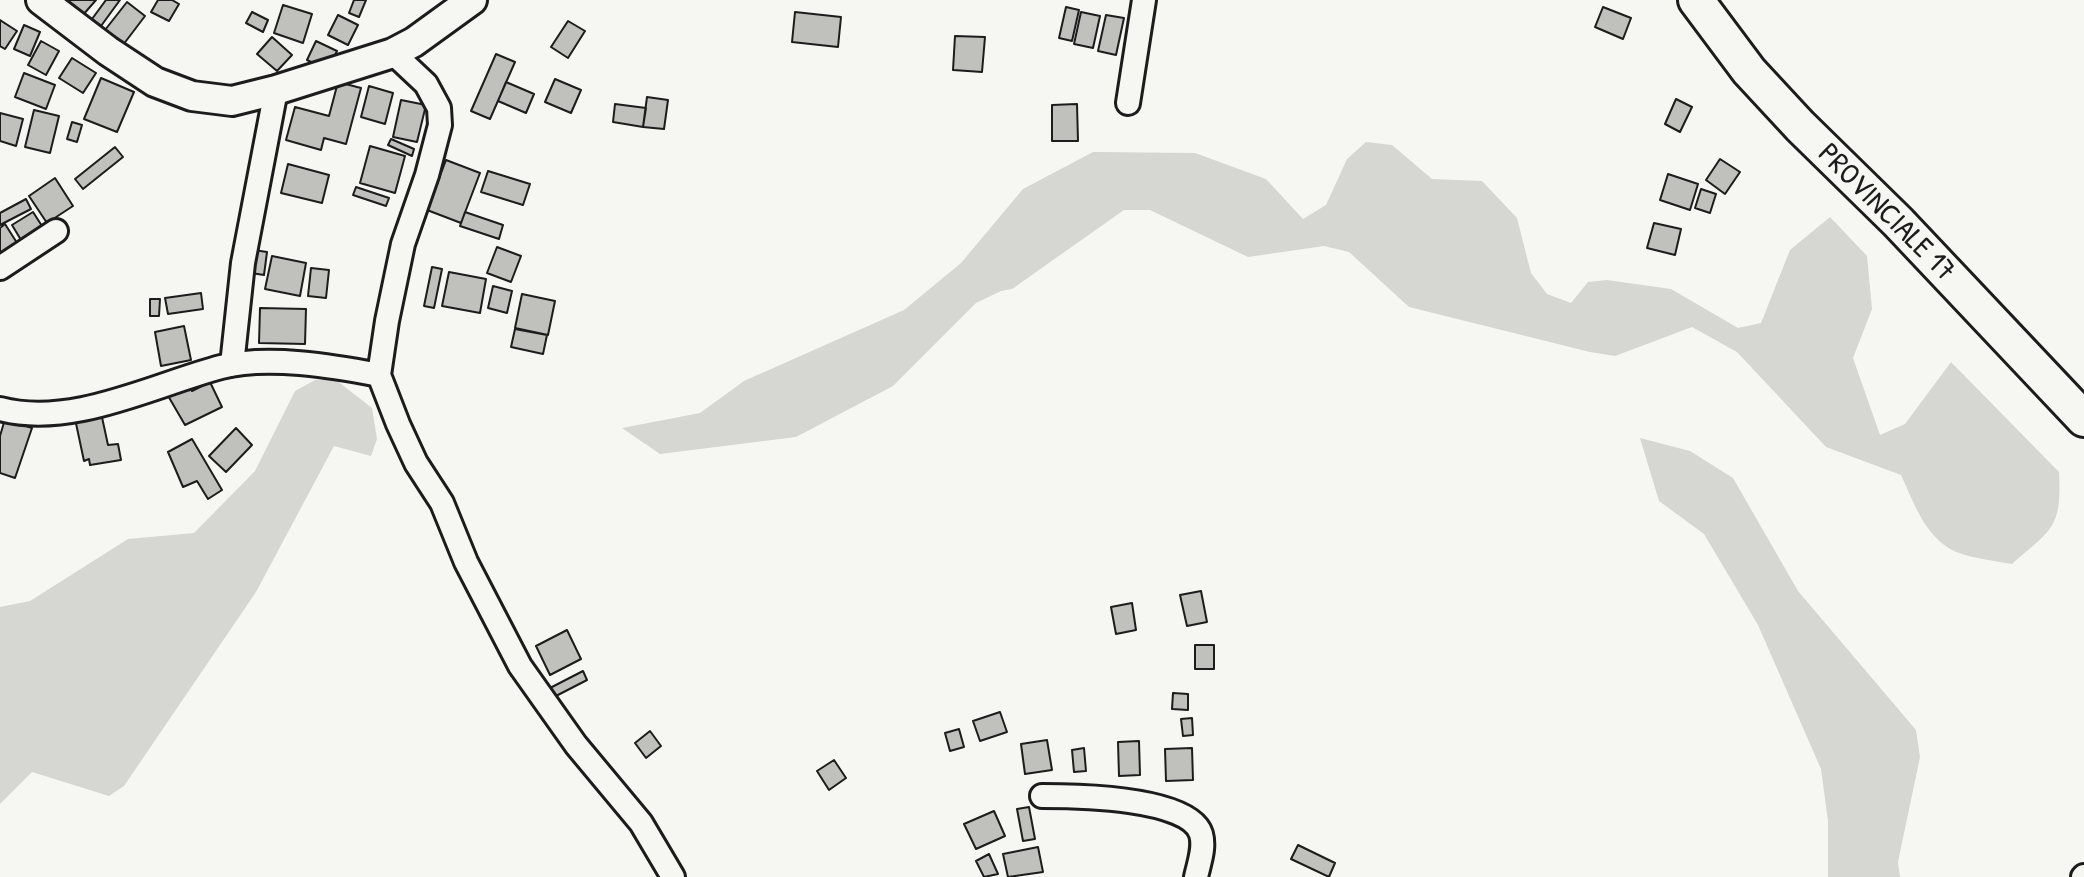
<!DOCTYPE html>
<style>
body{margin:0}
canvas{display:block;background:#f6f6f2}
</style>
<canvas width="2084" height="877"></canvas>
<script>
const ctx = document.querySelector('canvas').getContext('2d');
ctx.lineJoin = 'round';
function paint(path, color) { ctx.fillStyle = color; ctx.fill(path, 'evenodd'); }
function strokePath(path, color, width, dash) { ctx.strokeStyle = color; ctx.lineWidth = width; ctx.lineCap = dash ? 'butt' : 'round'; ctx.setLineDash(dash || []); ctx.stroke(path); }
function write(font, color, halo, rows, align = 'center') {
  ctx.font = font + ' "Patrick Hand",sans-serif'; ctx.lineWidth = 8; ctx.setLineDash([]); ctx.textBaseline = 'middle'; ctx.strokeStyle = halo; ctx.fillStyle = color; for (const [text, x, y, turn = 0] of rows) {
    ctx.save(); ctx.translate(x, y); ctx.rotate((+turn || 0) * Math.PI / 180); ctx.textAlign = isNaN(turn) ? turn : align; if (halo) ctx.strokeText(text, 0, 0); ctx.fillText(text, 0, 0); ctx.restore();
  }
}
const green = new Path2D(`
 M 1366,142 L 1392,145 L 1432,179 L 1482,181 L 1517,218 L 1531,273 L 1547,294 L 1571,303 L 1588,282 L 1607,280 L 1671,289 L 1738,328 L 1761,323 L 1790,250 L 1830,217 L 1867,256 L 1872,309 L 1853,358 L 1880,435 L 1905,424 L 1951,362 L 2059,472 C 2062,528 2052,529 2012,564 C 1996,561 1977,559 1962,554 C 1927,543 1915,505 1901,475 L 1826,447 L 1737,352 L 1692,327 L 1615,356 L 1590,352 L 1409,307 L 1349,252 L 1324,246 L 1248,257 L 1150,210 L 1124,210 L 1012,289 L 1001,291 L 976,303 L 893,386 L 796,437 L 660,454 L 622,428 L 700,413 L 744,381 L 904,310 L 961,263 L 1023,189 L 1093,152 L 1195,153 L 1266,179 L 1303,219 L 1326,205 L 1347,159 Z
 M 315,380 L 336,380 L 372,408 L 377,439 L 371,456 L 334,446 L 256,592 L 124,786 L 109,796 L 32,772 L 0,804 L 0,607 L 30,601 L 128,539 L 194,533 L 255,471 L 295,391 Z
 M 1640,438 L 1690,451 L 1733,478 L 1798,591 L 1916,730 L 1920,757 L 1898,862 L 1900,877 L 1828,877 L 1828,821 L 1821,769 L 1758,625 L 1704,534 L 1659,501 Z`);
const building = new Path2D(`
 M 65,0 L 96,0 L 82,16 Z
 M 106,0 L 120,0 L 101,26 L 92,19 Z
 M 158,0 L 172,0 L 179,4 L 169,21 L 151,12 Z
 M 354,0 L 366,0 L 359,17 L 349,13 Z
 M 127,2 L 145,16 L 123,45 L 105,30 Z
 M 283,5 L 312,14 L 303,43 L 274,33 Z
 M 1066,7 L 1079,10 L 1072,41 L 1059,38 Z
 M 1603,7 L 1631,18 L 1623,39 L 1595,27 Z
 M 252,12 L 268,20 L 263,32 L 246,23 Z
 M 795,12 L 841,17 L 838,47 L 792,42 Z
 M 1081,12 L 1100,16 L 1093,48 L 1074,44 Z
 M 338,15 L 358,25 L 348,45 L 328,35 Z
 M 1106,15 L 1124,18 L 1116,55 L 1098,51 Z
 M 0,20 L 17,31 L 5,49 L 0,46 Z
 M 568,21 L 585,31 L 568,58 L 551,47 Z
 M 24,25 L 40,32 L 30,56 L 14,49 Z
 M 955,36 L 985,37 L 982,72 L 953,70 Z
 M 272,37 L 292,55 L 277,71 L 257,54 Z
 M 41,41 L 59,51 L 46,75 L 28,65 Z
 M 316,41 L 337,51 L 331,63 L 321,67 L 307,60 Z
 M 496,54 L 515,62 L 490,119 L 471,111 Z
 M 72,58 L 96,73 L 83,93 L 59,78 Z
 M 24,73 L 55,85 L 46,109 L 15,97 Z
 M 101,78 L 134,92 L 117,132 L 84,119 Z
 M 555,79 L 581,90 L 571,113 L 545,102 Z
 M 338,82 L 361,88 L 346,144 L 324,138 L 321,150 L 286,140 L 295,107 L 329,116 Z
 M 506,82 L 534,94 L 526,113 L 498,101 Z
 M 369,86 L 393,93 L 385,124 L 361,117 Z
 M 647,97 L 668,100 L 664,129 L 643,127 Z
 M 1676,99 L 1692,107 L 1680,132 L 1665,124 Z
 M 401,100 L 426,105 L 417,142 L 393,137 Z
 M 615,104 L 646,108 L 643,127 L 613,122 Z
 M 1077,104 L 1078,141 L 1052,141 L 1052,105 Z
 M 34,110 L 59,116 L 50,153 L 25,147 Z
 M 0,113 L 23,119 L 16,146 L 0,141 Z
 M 72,122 L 82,125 L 77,142 L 67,139 Z
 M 391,139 L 414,149 L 412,156 L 388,145 Z
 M 370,146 L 405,156 L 395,193 L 360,183 Z
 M 115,147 L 123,157 L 83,189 L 75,179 Z
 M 1720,159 L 1740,172 L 1725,194 L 1706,180 Z
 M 446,160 L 480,173 L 461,223 L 427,210 Z
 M 288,164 L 329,175 L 322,203 L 281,193 Z
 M 488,171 L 530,184 L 523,205 L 481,192 Z
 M 1668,174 L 1698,184 L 1690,210 L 1660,200 Z
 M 55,178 L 73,206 L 47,223 L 29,196 Z
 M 356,187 L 389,198 L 386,206 L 353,195 Z
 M 1701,189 L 1716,194 L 1710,213 L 1695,208 Z
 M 26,199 L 31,209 L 0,225 L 0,213 Z
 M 33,212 L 42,226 L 21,240 L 12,225 Z
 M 465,212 L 503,225 L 499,239 L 460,226 Z
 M 1654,223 L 1681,229 L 1675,255 L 1647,248 Z
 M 5,224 L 19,246 L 0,258 L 0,228 Z
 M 497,247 L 521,256 L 511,282 L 487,273 Z
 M 254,250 L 267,252 L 264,275 L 251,273 Z
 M 272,256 L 306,263 L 300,296 L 265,289 Z
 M 432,267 L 442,269 L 434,308 L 424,306 Z
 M 311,268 L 329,270 L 326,298 L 308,296 Z
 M 449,272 L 486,279 L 480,313 L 442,306 Z
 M 493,286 L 512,291 L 507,313 L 488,308 Z
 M 201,293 L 203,309 L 168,314 L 165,298 Z
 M 522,294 L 555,301 L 548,335 L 515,328 Z
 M 150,299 L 160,299 L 159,316 L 150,316 Z
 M 260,308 L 306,309 L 305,344 L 259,343 Z
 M 184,326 L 191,360 L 161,366 L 155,332 Z
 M 515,329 L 547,335 L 543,354 L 511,347 Z
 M 210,382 L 222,407 L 185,425 L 167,394 L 188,383 L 192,391 Z
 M 100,408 L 108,445 L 118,444 L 121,460 L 90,465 L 89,459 L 84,461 L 74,414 Z
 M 5,419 L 32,428 L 15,478 L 0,473 L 0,436 Z
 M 236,428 L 252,445 L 226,472 L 209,456 Z
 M 192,439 L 222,490 L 208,499 L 197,481 L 183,487 L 168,452 Z
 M 1201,591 L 1207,622 L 1187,626 L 1180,595 Z
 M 1132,603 L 1136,630 L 1116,634 L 1111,607 Z
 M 567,630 L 581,659 L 550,675 L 536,646 Z
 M 1195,645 L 1214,645 L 1214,669 L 1195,669 Z
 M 583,671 L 587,680 L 554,697 L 550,688 Z
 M 1173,693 L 1188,694 L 1188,710 L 1172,709 Z
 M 1000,712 L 1007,732 L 980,741 L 973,721 Z
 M 1192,718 L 1193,735 L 1183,736 L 1181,719 Z
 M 959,729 L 964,747 L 950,751 L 945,733 Z
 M 650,731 L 661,746 L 646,758 L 635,743 Z
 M 1047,740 L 1052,770 L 1025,774 L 1021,744 Z
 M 1139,741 L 1140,775 L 1119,776 L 1118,742 Z
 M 1084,748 L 1086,771 L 1074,772 L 1072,750 Z
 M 1192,748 L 1193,780 L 1166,781 L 1165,749 Z
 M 834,760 L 846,778 L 829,790 L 817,771 Z
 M 1029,807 L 1035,839 L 1023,841 L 1017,809 Z
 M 994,811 L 1005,836 L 976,849 L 964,824 Z
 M 1298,845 L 1335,863 L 1329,877 L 1291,859 Z
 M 1038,847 L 1043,872 L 1008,877 L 1003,854 Z
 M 989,854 L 998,874 L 984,877 L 976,861 Z`);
const minor = new Path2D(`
 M 393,53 L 426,84 L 439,108 L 440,125 L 427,175 L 403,244 L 387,321 L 379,375 L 398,424 L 416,463 L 442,503 L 466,562 L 520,666 L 576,745 L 641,823 L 673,877
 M 1128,103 L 1144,0
 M 0,268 L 56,231
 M 232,365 L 243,263 L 276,90
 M 0,409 C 72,428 153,385 221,367 C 267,355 333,366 379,375
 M 1042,796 C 1075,796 1190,797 1201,834 C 1205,848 1199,863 1196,877
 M 2083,877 L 2084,876`);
const tertiary = new Path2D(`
 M 41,0 L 108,51 L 155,82 L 192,96 L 232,101 L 276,90 L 393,53 L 414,42 L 472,0`);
const primary = new Path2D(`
 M 1696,0 L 1749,71 L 1800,126 L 1898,222 L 2084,419`);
const streetNames = [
 ["PROVINCIALE 17",1886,213,45]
];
paint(green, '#d6d6d2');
paint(building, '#c0c0bd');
strokePath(building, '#1c1c1c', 2);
strokePath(minor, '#1c1c1c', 28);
strokePath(tertiary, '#1c1c1c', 34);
strokePath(primary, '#1c1c1c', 40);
strokePath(minor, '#f6f6f2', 22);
strokePath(tertiary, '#f6f6f2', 28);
strokePath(primary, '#f6f6f2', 34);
write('30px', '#1c1c1c', '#f6f6f2', streetNames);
</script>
